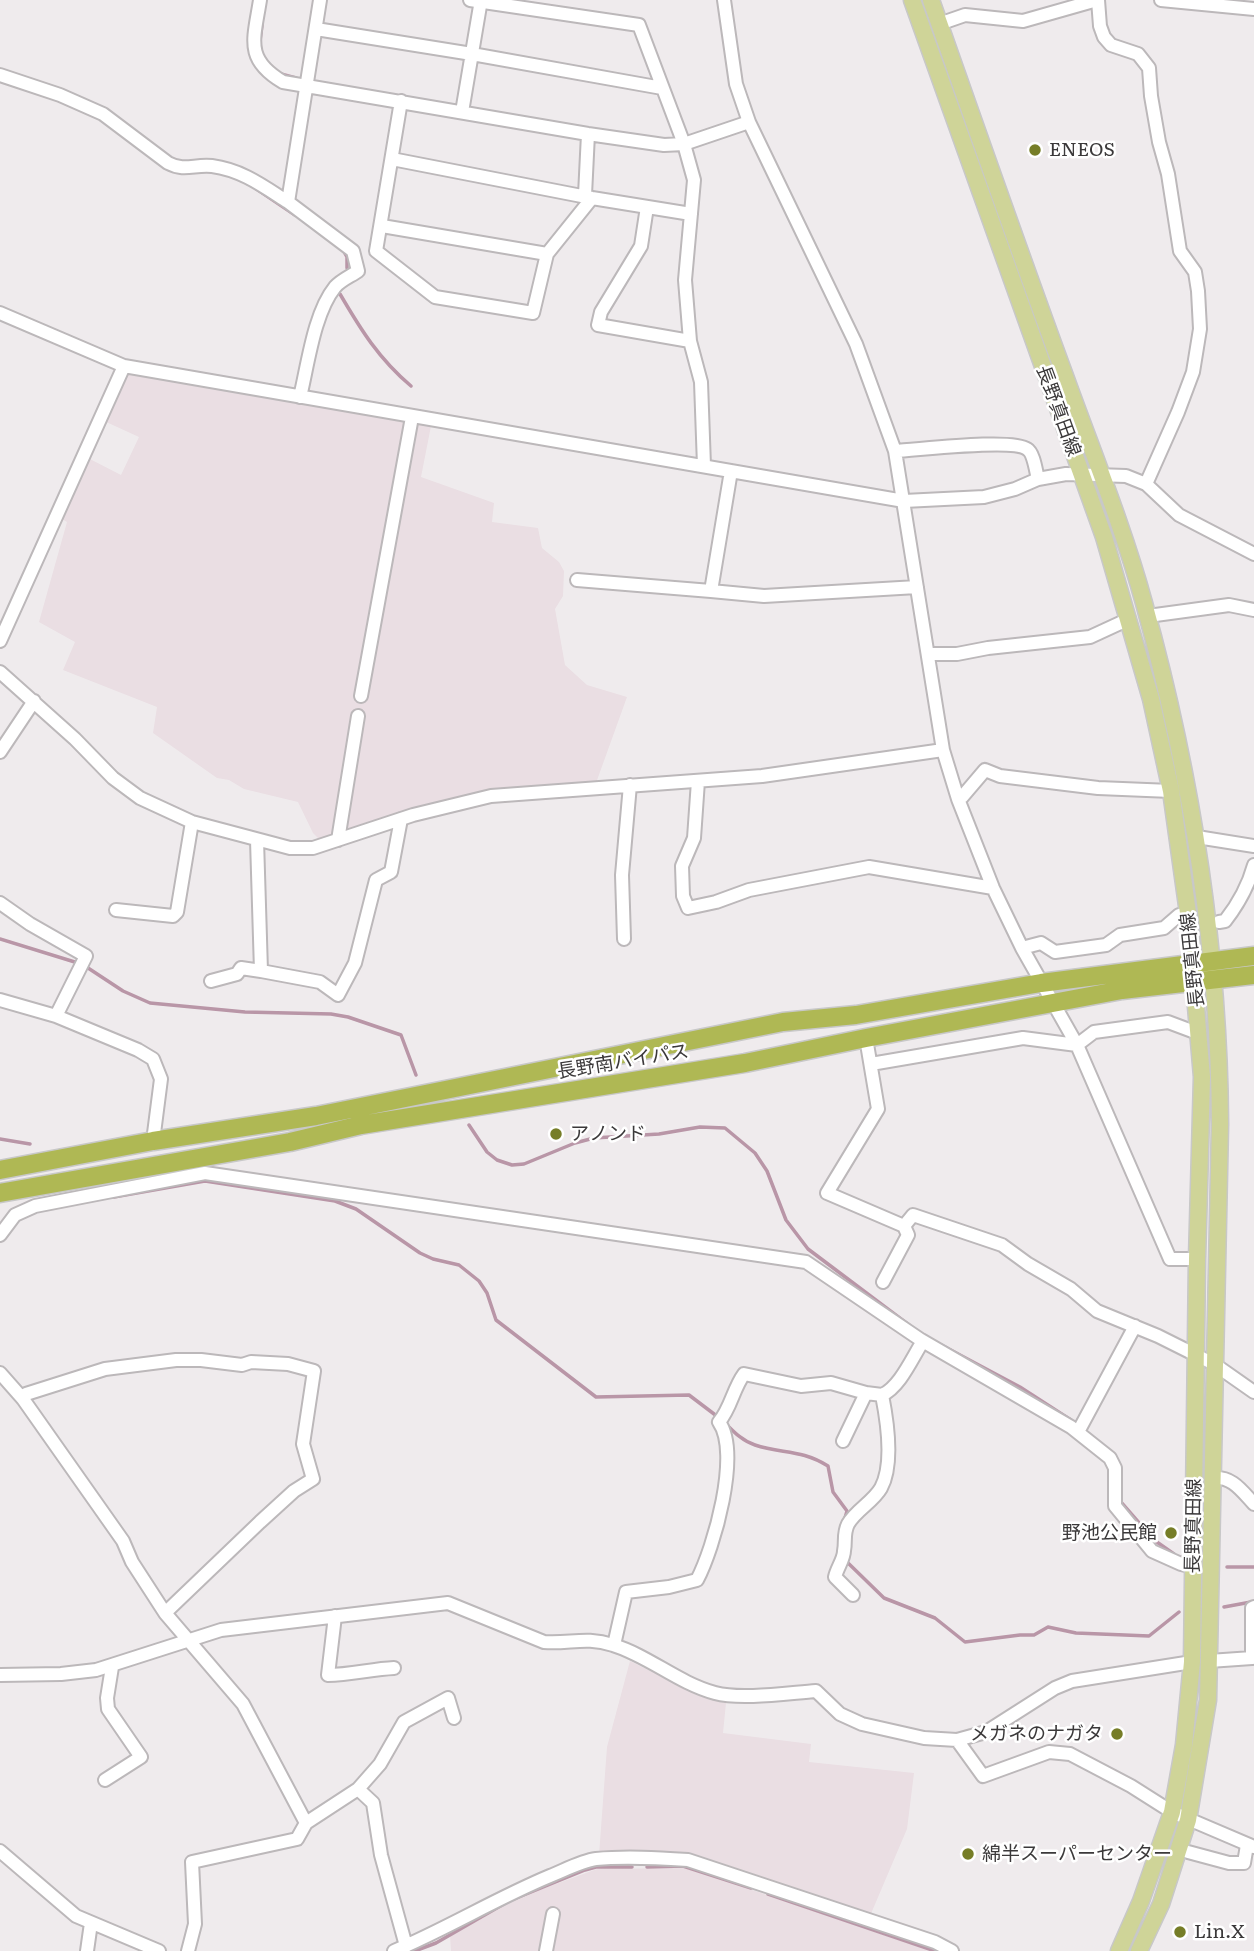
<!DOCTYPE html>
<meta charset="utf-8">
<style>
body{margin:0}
canvas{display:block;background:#efebed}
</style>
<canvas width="1254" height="1951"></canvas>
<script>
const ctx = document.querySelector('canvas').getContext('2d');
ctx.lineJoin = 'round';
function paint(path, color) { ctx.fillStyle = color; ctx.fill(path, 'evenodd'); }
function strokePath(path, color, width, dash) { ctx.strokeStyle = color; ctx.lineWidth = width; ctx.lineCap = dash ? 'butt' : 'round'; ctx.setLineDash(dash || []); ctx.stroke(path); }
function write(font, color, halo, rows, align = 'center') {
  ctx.font = font + ' Literata,"Noto Sans JP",serif'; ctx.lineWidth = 5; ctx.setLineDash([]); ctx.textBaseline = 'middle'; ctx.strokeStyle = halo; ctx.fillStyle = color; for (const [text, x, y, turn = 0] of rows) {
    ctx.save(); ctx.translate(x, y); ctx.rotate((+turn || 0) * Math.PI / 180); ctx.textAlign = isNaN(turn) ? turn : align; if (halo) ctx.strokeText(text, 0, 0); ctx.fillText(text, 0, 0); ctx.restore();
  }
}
const built = new Path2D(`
 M 131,372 L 431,426 L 421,477 L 494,503 L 492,522 L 538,528 L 542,548 L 559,562 L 564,571 L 563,596 L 555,609 L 565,665 L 587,685 L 627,697 L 596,783 L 484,794 L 413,808 L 321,841 L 313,833 L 298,802 L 244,789 L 229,780 L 217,778 L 153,733 L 157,707 L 63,670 L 75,642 L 39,622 L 67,522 L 57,516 L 86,457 L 121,475 L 139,437 L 104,421 L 125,376 Z
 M 630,1661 L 701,1696 L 726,1703 L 723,1733 L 811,1744 L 809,1762 L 914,1773 L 907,1829 L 870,1916 L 648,1852 L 636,1850 L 635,1855 L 599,1855 L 607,1747 Z
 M 687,1868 L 767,1895 L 930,1951 L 451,1951 L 450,1935 L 483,1918 L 501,1904 L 597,1869 Z`);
const stream = new Path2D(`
 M 260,41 L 262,25
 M 281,74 L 296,78
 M 255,188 L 295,215
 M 343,250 L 347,257 L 347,268
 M 340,294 C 361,330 379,359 411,386
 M 0,939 L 78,963
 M 85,966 L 123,991 L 150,1003 L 245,1012 L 331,1014 L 348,1017 L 401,1035 L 416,1075
 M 469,1125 L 487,1152 L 497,1160 L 512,1165 L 524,1164 L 575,1143 L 594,1138 L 659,1134 L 700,1127 L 725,1128 L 755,1153 L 767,1171 L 786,1220 L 808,1249 L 909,1325
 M 0,1139 L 30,1144
 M 114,1197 L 205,1181 L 335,1201 L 356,1209 L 420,1253 L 433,1259 L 459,1265 L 479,1281 L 487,1293 L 496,1320 L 596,1397 L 689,1395 L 718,1417
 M 930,1339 L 1020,1387 L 1071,1420
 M 724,1422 C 733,1431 742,1441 755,1445 C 782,1454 801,1449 828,1466 L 833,1492 L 847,1511 L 845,1518
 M 1120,1501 L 1154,1540 L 1174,1554
 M 846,1561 L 884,1598 L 935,1618 L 965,1642 L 1020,1635 L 1034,1635 L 1048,1627 L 1076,1633 L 1149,1636 L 1179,1612
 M 1227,1567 L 1254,1567
 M 1224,1607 L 1251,1602
 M 647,1867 L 683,1866 L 751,1888
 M 768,1894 L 935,1951
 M 415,1951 L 436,1943 L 509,1901 L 585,1870 L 596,1867 L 632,1867`);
const minor = new Path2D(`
 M 260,0 C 254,39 244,59 283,82 L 588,134 L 664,145 L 684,144 L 749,122
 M 470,0 L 639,25 L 684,144 L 694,180 L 685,280 L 690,341 L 598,325 L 601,312 L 641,246 L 647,207
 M 724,0 L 736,84 L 749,122 L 856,344 L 895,451 L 943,750 L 958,799 L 993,888 L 1022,948 L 1077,1045 L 1170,1259 L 1197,1259
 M 1098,0 L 1100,26 L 1104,37 L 1111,45 L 1138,54 L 1149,68 L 1151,96 L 1159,142 L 1168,174 L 1180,251 L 1195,272 L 1198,291 L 1200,329 L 1193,372 L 1178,412 L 1146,484
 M 1161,0 L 1254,9
 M 939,24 L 965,15 L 1023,21 L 1097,0
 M 316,29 L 472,54 L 662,88
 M 0,75 L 60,95 L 103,114 L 168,163 C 185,172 194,164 212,166 C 242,170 263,186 288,202
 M 401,101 L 376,251 L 435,297 L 533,313 L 547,254 L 592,198
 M 462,112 L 481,0
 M 392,159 L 592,198 L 691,214
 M 585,195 L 588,134
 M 382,226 L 547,254
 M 0,313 L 124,366 L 904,501 L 984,497 L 1015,489 L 1038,479 L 1066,474 L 1126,476 L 1146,484 L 1179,515 L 1254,554
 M 690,341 L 701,382 L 704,466
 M 300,397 C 308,364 314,313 335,287 C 341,280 351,276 358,271 L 353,251 L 288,202 L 320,0
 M 895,451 C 918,450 1012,438 1027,449 C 1034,453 1036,472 1038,479
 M 731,471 L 711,591 L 764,596 L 917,587
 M 577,580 L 711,591
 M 1148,616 L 1229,605 L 1254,610
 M 0,641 L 124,366
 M 929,654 L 957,654 L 988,648 L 1090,637 L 1129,619
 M 0,672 L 75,739 L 113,778 L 140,798 L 192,822 L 290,848 L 313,848 L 413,815 L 491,796 L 762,776 L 943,750
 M 361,696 L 412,417
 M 0,752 L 34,701
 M 698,781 L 694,838 L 682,866 L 683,896 L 688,908 L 716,902 L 749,890 L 869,867 L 993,888
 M 958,799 L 962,797 L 985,770 L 1000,776 L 1098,788 L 1171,791
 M 1197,837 L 1254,846
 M 338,840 L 358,716
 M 0,903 L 30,924 L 86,956 L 56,1016
 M 116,910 L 173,916 L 177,912 L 192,822
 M 1219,922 L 1225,921 C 1239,903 1248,887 1254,865
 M 624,939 L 622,875 L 630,785
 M 1022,948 L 1041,943 L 1055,952 L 1106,945 L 1120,935 L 1164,928 L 1179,915 L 1188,913
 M 261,971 L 320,982 L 338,995 L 355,963 L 376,880 L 391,872 L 401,819
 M 211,981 L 237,974 L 241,968 L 261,971 L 257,840
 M 0,1000 L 56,1016 L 138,1050 L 153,1059 L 161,1079 L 153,1141
 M 866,1038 L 878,1109 L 827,1193 L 904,1226 L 913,1215 L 1002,1245 L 1028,1264 L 1071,1289 L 1097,1311 L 1158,1336 L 1214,1364 L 1254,1392
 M 871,1064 L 1023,1038 L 1077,1045 L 1094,1032 L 1168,1022 L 1200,1034
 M 0,1235 L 15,1215 L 35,1206 L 205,1173 L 806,1262 L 921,1340 L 1071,1427 L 1110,1458 L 1115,1468 L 1115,1506 L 1152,1551 L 1181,1564 L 1194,1567
 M 883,1282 L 908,1235 L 904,1226
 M 0,1373 L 23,1399 L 123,1541 L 132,1562 L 165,1613 L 243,1704 L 306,1823
 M 882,1395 C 900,1387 912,1358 923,1341
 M 23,1399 L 26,1394 L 105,1369 L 176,1360 L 201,1360 L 242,1365 L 251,1362 L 288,1364 L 314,1371 L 303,1444 L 313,1479 L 294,1491 L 260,1522 L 165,1613
 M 1078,1432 L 1135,1326
 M 843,1441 L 866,1393 L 882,1395 C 887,1420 894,1464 881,1488 C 873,1502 856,1510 848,1524 C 843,1534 846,1541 844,1551 C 844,1559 837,1568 835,1577 L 853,1595
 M 1212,1478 C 1232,1476 1241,1490 1254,1504
 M 335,1616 L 328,1675 C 350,1675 372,1669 394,1668
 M 614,1645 L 626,1592 L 669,1587 L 697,1580 C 714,1548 741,1453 719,1422 C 731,1408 733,1389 744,1374 L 801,1386 L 831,1383 L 866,1393
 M 1209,1661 L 1252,1658 L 1252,1608 L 1254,1607
 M 0,1675 L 61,1674 L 96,1670 L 221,1630 L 448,1603 L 544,1642 C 570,1644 586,1636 613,1645 C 649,1656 678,1683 715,1693 C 741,1700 788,1693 816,1691 L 840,1714 L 862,1724 L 924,1738 L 957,1740 L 986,1732 L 1055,1688 L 1072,1681 L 1192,1662
 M 957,1740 L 983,1776 L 1049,1752 L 1070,1754 L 1131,1786 L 1172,1812 L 1254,1847
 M 105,1780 L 141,1757 L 108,1709 L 107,1698 L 112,1667
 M 358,1789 L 373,1803 L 381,1855 L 406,1946
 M 0,1851 L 76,1916 L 159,1951
 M 1188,1852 L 1229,1863 L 1244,1863 L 1247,1845
 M 87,1951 L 91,1923
 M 188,1951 L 195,1924 L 192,1862 L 297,1839 L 306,1823 L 358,1789 L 380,1764 L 404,1722 L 448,1698 L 454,1718
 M 394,1951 C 448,1928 497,1898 550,1876 C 565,1870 581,1861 596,1859 C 626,1856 658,1858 688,1860 L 935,1942 L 952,1951
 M 546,1951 L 553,1914`);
const major = new Path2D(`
 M 912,0 L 1104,537 L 1151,699 L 1171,791 L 1188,913 L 1202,1077 L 1197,1259 L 1192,1662 L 1184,1745 L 1172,1812 L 1141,1901 L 1119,1951
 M 931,0 C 975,125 1019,251 1065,376 C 1092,451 1123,526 1144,603 C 1191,773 1219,948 1220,1124 L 1208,1700 L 1188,1820 L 1161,1904 L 1139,1951`);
const highway = new Path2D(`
 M 0,1170 L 153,1141 L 316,1116 L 783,1022 L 856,1015 L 1041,983 L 1254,956
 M 0,1193 L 290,1142 L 361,1125 L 745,1063 L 866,1038 L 1122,990 L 1254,975`);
const markers = [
 [1035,150,7,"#767d27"],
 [556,1134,7,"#767d27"],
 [1171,1533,7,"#767d27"],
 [1117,1734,7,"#767d27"],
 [968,1854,7,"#767d27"],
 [1180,1932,7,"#767d27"]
];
const poiNames = [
 ["ENEOS",1049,150],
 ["アノンド",570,1134],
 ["野池公民館",1157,1533,"right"],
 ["メガネのナガタ",1103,1734,"right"],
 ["綿半スーパーセンター",982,1854],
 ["Lin.X",1194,1932]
];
const streetNames = [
 ["長野真田線",1058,411,70],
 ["長野真田線",1193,960,-96],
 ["長野南バイパス",623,1062,-9],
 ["長野真田線",1194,1526,-89]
];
paint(built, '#eadee3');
strokePath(stream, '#b996a7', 3.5);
strokePath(minor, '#bcb8ba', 16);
strokePath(major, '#c8c8c8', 19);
strokePath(highway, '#c8c8c8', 21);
strokePath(minor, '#fff', 12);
strokePath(major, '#cfd498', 16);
strokePath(highway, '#afb854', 18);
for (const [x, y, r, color] of markers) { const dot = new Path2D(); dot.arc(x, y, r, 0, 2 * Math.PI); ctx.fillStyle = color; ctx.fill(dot); strokePath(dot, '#fff', 2.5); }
write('19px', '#3b393a', '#fff', poiNames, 'left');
write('19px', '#3b393a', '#fff', streetNames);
</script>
